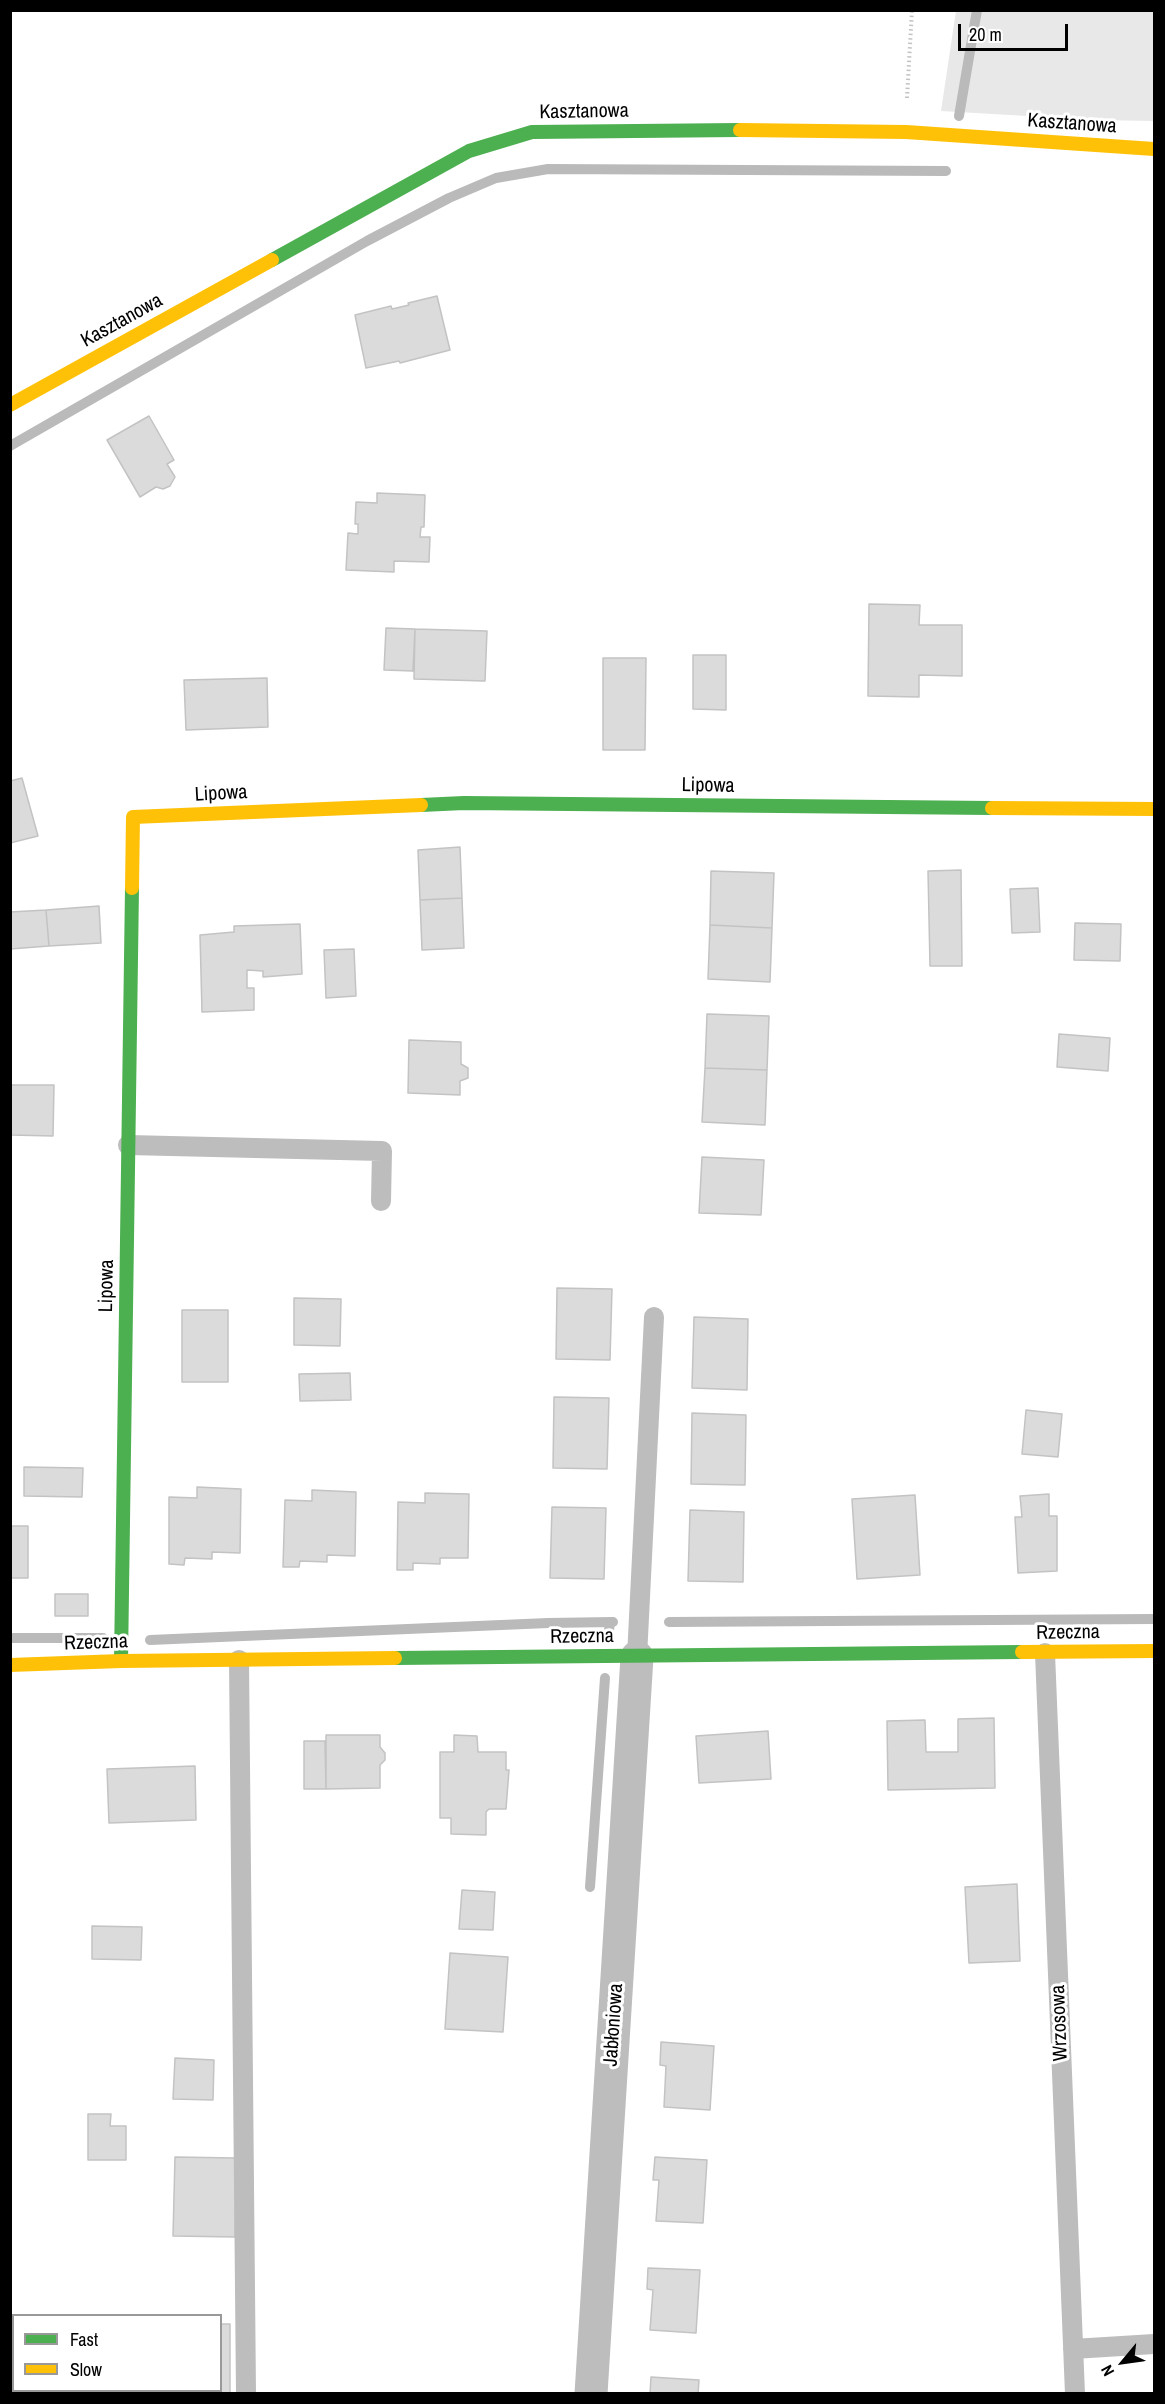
<!DOCTYPE html>
<meta charset="utf-8">
<style>
body{margin:0}
#map{position:relative;width:1165px;height:2404px;overflow:hidden;background:#fff;font-family:"Archivo Narrow",sans-serif}
canvas{display:block}
.frame{position:absolute;inset:0;border:12px solid #000;pointer-events:none}
.legend{position:absolute;left:12px;top:2314px;width:210px;height:78px;box-sizing:border-box;background:#fff;border:2px solid #999;margin:0;padding:8px 10px;list-style:none;font-size:18px;color:#000}
.legend li{display:flex;align-items:center;gap:12px;height:30px}
.legend b{width:30px;border:2px solid #999}
.north{position:absolute;left:1093px;top:2332px;width:60px;height:60px;-webkit-text-stroke:4px #fff;paint-order:stroke;rotate:241deg;font-size:16px;font-weight:700;line-height:24px;text-align:center;color:#000}
.north::after{content:'';display:block;margin:auto;width:21px;height:27px;background:#000;clip-path:polygon(50% 0,100% 100%,50% 72%,0 100%)}
.scale{position:absolute;left:958px;top:24px;width:110px;height:27px;box-sizing:border-box;border:3px solid #000;border-top:0;padding-left:8px;font-size:18px;line-height:21px;white-space:nowrap;color:#000;-webkit-text-stroke:4px #fff;paint-order:stroke}
</style>
<div id="map">
<canvas width="1165" height="2404"></canvas>
<div class="frame"></div>
<ul class="legend">
<li><b style="height:8px;background:#4caf50"></b>Fast</li>
<li><b style="height:8px;background:#ffc107"></b>Slow</li>
</ul>
<div class="north">N</div>
<div class="scale">20 m</div>
</div>
<script>
const ctx = document.querySelector('canvas').getContext('2d');
ctx.lineJoin = 'round';
function paint(path, color) { ctx.fillStyle = color; ctx.fill(path, 'evenodd'); }
function strokePath(path, color, width, dash) { ctx.strokeStyle = color; ctx.lineWidth = width; ctx.lineCap = dash ? 'butt' : 'round'; ctx.setLineDash(dash || []); ctx.stroke(path); }
function write(font, color, halo, rows, align = 'center') {
  ctx.font = font + ' "Archivo Narrow",sans-serif'; ctx.lineWidth = 6; ctx.setLineDash([]); ctx.textBaseline = 'middle'; ctx.strokeStyle = halo; ctx.fillStyle = color; for (const [text, x, y, turn = 0] of rows) {
    ctx.save(); ctx.translate(x, y); ctx.rotate((+turn || 0) * Math.PI / 180); ctx.textAlign = isNaN(turn) ? turn : align; if (halo) ctx.strokeText(text, 0, 0); ctx.fillText(text, 0, 0); ctx.restore();
  }
}
const green = new Path2D(`
 M 956,11 L 1154,11 L 1154,121 L 1096,120 L 941,111 Z`);
const stream = new Path2D(`
 M 959,116 L 977,10
 M 10,446 L 367,241 L 449,198 L 496,178 L 548,169 L 946,171
 M 669,1622 L 1154,1619
 M 10,1638 L 103,1638
 M 608,1639 L 610,1622
 M 150,1640 L 548,1623 L 613,1622
 M 590,1887 L 605,1678`);
const building = new Path2D(`
 M 437,296 L 450,350 L 400,363 L 399,361 L 366,368 L 355,315 L 391,306 L 392,309 L 409,305 L 408,303 Z
 M 149,416 L 174,460 L 167,464 L 175,477 L 170,486 L 163,489 L 156,487 L 140,497 L 107,440 Z
 M 377,493 L 425,495 L 424,527 L 421,527 L 420,537 L 430,537 L 429,562 L 394,561 L 394,572 L 346,570 L 348,533 L 358,534 L 358,524 L 355,524 L 356,502 L 377,503 Z
 M 869,604 L 920,605 L 919,625 L 962,625 L 962,676 L 919,675 L 919,697 L 868,696 Z
 M 386,628 L 415,629 L 413,671 L 384,670 Z
 M 415,629 L 487,631 L 485,681 L 414,679 Z
 M 693,655 L 726,655 L 726,710 L 693,709 Z
 M 603,658 L 646,658 L 645,750 L 603,750 Z
 M 267,678 L 268,727 L 186,730 L 184,680 Z
 M 22,778 L 38,836 L 10,843 L 10,781 Z
 M 460,847 L 462,898 L 420,900 L 418,850 Z
 M 961,870 L 962,966 L 930,966 L 928,871 Z
 M 711,871 L 774,873 L 772,928 L 710,925 Z
 M 1038,888 L 1040,932 L 1012,933 L 1010,889 Z
 M 462,898 L 464,948 L 422,950 L 420,900 Z
 M 99,906 L 101,943 L 49,946 L 46,910 Z
 M 46,910 L 49,946 L 10,949 L 10,912 Z
 M 1075,923 L 1121,924 L 1120,961 L 1074,960 Z
 M 300,924 L 302,974 L 263,977 L 263,971 L 247,970 L 247,988 L 254,988 L 254,1010 L 202,1012 L 200,935 L 234,932 L 234,926 Z
 M 710,925 L 772,928 L 770,982 L 708,979 Z
 M 354,949 L 356,996 L 326,998 L 324,950 Z
 M 707,1014 L 769,1016 L 767,1070 L 705,1068 Z
 M 1059,1034 L 1110,1038 L 1108,1071 L 1057,1067 Z
 M 409,1040 L 461,1042 L 461,1064 L 468,1068 L 468,1078 L 460,1081 L 460,1095 L 408,1093 Z
 M 705,1068 L 767,1070 L 765,1125 L 702,1122 Z
 M 10,1085 L 54,1085 L 53,1136 L 10,1135 Z
 M 702,1157 L 764,1160 L 761,1215 L 699,1213 Z
 M 557,1288 L 612,1289 L 610,1360 L 556,1359 Z
 M 294,1298 L 341,1299 L 340,1346 L 294,1345 Z
 M 182,1310 L 228,1310 L 228,1382 L 182,1382 Z
 M 694,1317 L 748,1319 L 747,1390 L 692,1388 Z
 M 350,1373 L 351,1400 L 300,1401 L 299,1374 Z
 M 554,1397 L 609,1398 L 607,1469 L 553,1468 Z
 M 1026,1410 L 1062,1414 L 1058,1457 L 1022,1454 Z
 M 692,1413 L 746,1415 L 745,1485 L 691,1484 Z
 M 24,1467 L 83,1468 L 82,1497 L 24,1496 Z
 M 197,1487 L 241,1489 L 240,1553 L 212,1552 L 212,1559 L 185,1558 L 184,1565 L 169,1564 L 169,1497 L 197,1498 Z
 M 312,1490 L 356,1492 L 355,1556 L 327,1555 L 327,1562 L 300,1561 L 299,1567 L 283,1567 L 285,1500 L 312,1501 Z
 M 425,1493 L 469,1494 L 468,1558 L 440,1558 L 440,1564 L 413,1563 L 413,1570 L 397,1570 L 398,1502 L 425,1503 Z
 M 1049,1494 L 1049,1516 L 1057,1516 L 1057,1571 L 1018,1573 L 1015,1517 L 1022,1517 L 1020,1496 Z
 M 915,1495 L 920,1575 L 857,1579 L 852,1499 Z
 M 552,1507 L 606,1508 L 604,1579 L 550,1578 Z
 M 690,1510 L 744,1512 L 743,1582 L 688,1581 Z
 M 10,1526 L 28,1526 L 28,1578 L 10,1578 Z
 M 55,1594 L 88,1594 L 88,1616 L 55,1616 Z
 M 994,1718 L 995,1788 L 888,1790 L 887,1721 L 925,1720 L 926,1752 L 958,1752 L 958,1719 Z
 M 768,1731 L 771,1779 L 699,1783 L 696,1736 Z
 M 326,1735 L 380,1735 L 380,1747 L 385,1753 L 385,1760 L 380,1765 L 380,1788 L 326,1789 Z
 M 454,1735 L 477,1736 L 478,1752 L 506,1752 L 506,1770 L 509,1770 L 506,1809 L 489,1809 L 486,1812 L 486,1835 L 451,1834 L 451,1818 L 440,1818 L 440,1752 L 454,1752 Z
 M 304,1741 L 325,1741 L 326,1789 L 304,1789 Z
 M 195,1766 L 196,1820 L 109,1823 L 107,1769 Z
 M 1017,1884 L 1020,1961 L 969,1963 L 965,1887 Z
 M 462,1890 L 495,1892 L 493,1930 L 459,1929 Z
 M 92,1926 L 142,1927 L 141,1960 L 92,1959 Z
 M 450,1953 L 508,1957 L 503,2032 L 445,2029 Z
 M 661,2042 L 714,2046 L 710,2110 L 664,2107 L 666,2066 L 660,2065 Z
 M 175,2058 L 214,2060 L 213,2100 L 173,2099 Z
 M 88,2114 L 111,2114 L 110,2126 L 126,2126 L 126,2160 L 88,2160 Z
 M 175,2157 L 236,2158 L 235,2237 L 173,2236 Z
 M 655,2157 L 707,2160 L 703,2223 L 656,2221 L 659,2180 L 653,2180 Z
 M 648,2268 L 700,2270 L 696,2333 L 650,2330 L 653,2290 L 647,2289 Z
 M 220,2324 L 230,2324 L 230,2394 L 171,2394 L 171,2390 L 220,2390 Z
 M 651,2377 L 699,2380 L 698,2394 L 650,2394 Z`);
const path = new Path2D(`
 M 907,98 L 912,10`);
const lane = new Path2D(`
 M 128,1145 L 382,1151 L 381,1201
 M 1045,1653 L 1075,2394
 M 637,1657 L 654,1317
 M 239,1660 L 246,2394
 M 1073,2349 L 1154,2344`);
const street = new Path2D(`
 M 591,2394 L 637,1657`);
const fast = new Path2D(`
 M 272,260 L 469,151 L 532,132 L 740,130
 M 421,805 L 464,803 L 992,808
 M 395,1658 L 1022,1652
 M 121,1661 L 132,888`);
const slow = new Path2D(`
 M 740,130 L 906,132 L 1154,149
 M 10,405 L 272,260
 M 992,808 L 1154,809
 M 132,888 L 133,817 L 421,805
 M 1022,1652 L 1154,1651
 M 10,1665 L 121,1661 L 395,1658`);
const streetNames = [
 ["Kasztanowa",584,112,-1],
 ["Kasztanowa",1072,124,4],
 ["Kasztanowa",122,321,-29],
 ["Lipowa",708,786,1],
 ["Lipowa",221,794,-3],
 ["Lipowa",107,1286,-89],
 ["Rzeczna",1068,1633,-1],
 ["Rzeczna",582,1637,-1],
 ["Rzeczna",96,1643,-2],
 ["Wrzosowa",1060,2023,-92],
 ["Jabłoniowa",614,2025,-86]
];
paint(green, '#e8e8e8');
strokePath(stream, '#bababa', 10);
paint(building, '#dbdbdb');
strokePath(building, '#c3c3c3', 1.5);
strokePath(path, '#c2c2c2', 4, [1.5, 3]);
strokePath(lane, '#bdbdbd', 20);
strokePath(street, '#bdbdbd', 33);
strokePath(fast, '#4caf50', 14);
strokePath(slow, '#ffc107', 14);
write('20px', '#000', '#fff', streetNames);
</script>
